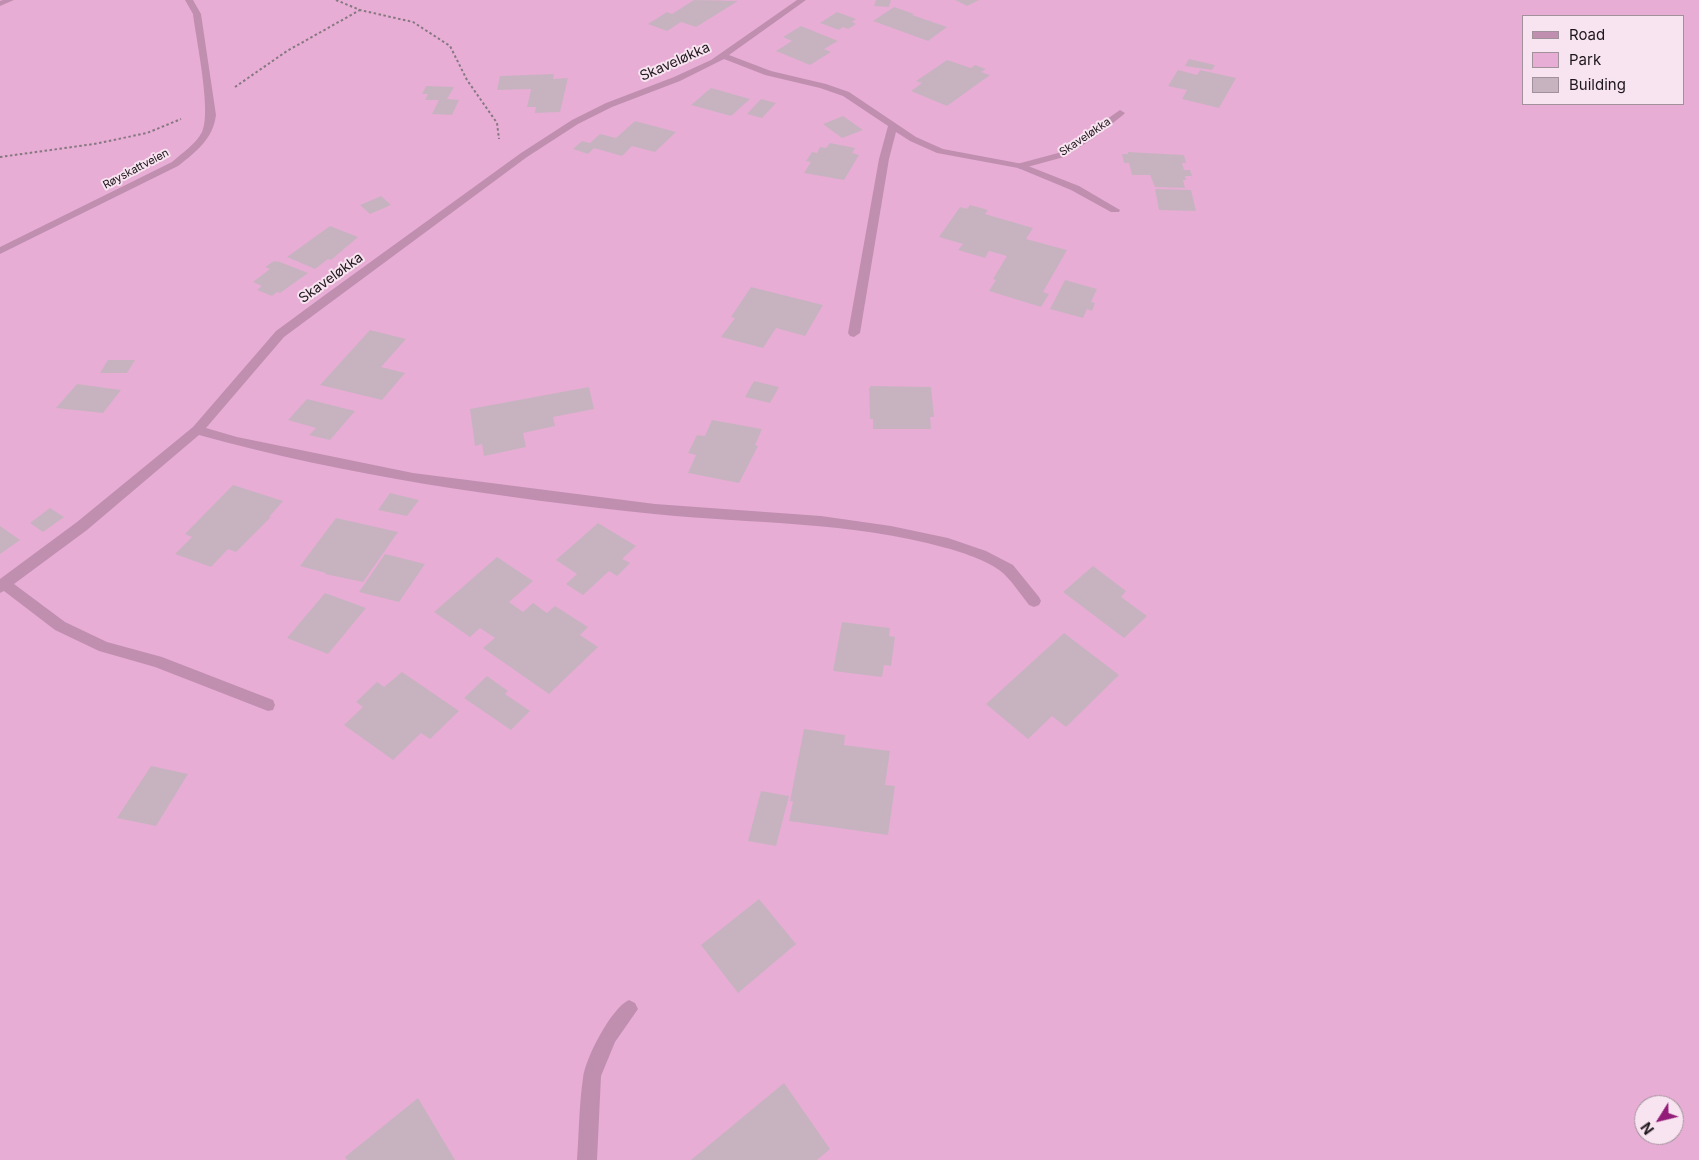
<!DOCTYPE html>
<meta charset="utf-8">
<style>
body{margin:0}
#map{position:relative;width:1699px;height:1160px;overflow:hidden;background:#f8e3f0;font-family:Inter,sans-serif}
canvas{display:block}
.legend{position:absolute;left:1522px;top:15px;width:162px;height:90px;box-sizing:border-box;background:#f8e3f0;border:1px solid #a0919a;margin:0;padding:6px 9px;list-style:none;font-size:15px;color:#1d161a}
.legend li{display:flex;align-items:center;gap:10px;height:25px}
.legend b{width:25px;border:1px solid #a0919a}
.north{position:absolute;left:1634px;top:1095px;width:50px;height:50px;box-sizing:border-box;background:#f8e3f0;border:1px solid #a0919a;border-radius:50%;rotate:234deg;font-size:14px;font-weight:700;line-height:20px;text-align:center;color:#1d161a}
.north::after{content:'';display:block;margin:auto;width:18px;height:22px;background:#931c79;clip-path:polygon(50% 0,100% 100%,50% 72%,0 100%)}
</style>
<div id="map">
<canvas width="1699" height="1160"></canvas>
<ul class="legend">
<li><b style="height:6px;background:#c08fb0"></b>Road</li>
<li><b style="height:14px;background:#e8add5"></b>Park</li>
<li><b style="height:14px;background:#c7b3c0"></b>Building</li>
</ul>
<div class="north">N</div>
</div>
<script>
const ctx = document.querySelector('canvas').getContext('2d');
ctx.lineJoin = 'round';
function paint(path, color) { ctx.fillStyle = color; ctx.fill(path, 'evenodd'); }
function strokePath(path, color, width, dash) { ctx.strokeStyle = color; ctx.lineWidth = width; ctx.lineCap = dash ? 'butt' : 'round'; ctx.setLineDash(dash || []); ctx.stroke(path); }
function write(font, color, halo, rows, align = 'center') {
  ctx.font = font + ' Inter,sans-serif'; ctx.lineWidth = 4; ctx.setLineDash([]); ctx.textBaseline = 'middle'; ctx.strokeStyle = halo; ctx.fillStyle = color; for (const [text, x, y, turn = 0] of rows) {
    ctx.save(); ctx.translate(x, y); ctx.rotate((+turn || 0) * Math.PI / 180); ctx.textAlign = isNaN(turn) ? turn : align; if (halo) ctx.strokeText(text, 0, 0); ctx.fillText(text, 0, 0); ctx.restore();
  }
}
const green = new Path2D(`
 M 0,0 L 1699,0 L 1699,1160 L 0,1160 ZM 1523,16 L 1683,16 L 1683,104 L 1523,104 ZM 1644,1105 L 1674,1105 L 1674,1135 L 1644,1135 Z`);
const building = new Path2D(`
 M 694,0 L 738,1 L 696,27 L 681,22 L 667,31 L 648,24 L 667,12 L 672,14 Z
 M 876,0 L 891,0 L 889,7 L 874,6 Z
 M 955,0 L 979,0 L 967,6 Z
 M 894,7 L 914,14 L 912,15 L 947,27 L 928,41 L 873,21 Z
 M 837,12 L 856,19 L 852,22 L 856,24 L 848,29 L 843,27 L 839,30 L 820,23 Z
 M 801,26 L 838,41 L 824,49 L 831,52 L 810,65 L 776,51 L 792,41 L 783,37 Z
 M 1189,59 L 1215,65 L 1212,70 L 1185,66 Z
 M 947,60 L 971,68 L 975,65 L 986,69 L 981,72 L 990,75 L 947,106 L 911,91 L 922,83 L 916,81 Z
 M 1178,70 L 1197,75 L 1200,70 L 1236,78 L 1219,108 L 1182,99 L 1187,90 L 1168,86 Z
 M 554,74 L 553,79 L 568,78 L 560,112 L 535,113 L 536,107 L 527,107 L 531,89 L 497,90 L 500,76 Z
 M 426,86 L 454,87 L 447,99 L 459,100 L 452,115 L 432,114 L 439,100 L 425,100 L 428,94 L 422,94 Z
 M 711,88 L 750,99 L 731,116 L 691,105 Z
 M 761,99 L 776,103 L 762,118 L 747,114 Z
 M 843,116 L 863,130 L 842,138 L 823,124 Z
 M 635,121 L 676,132 L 655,152 L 632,146 L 622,156 L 594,148 L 588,154 L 573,149 L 582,141 L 590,143 L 600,134 L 616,138 Z
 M 830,143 L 855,148 L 852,153 L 859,155 L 844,180 L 804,173 L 811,162 L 806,161 L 812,152 L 817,153 L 820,147 L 826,148 Z
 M 1128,152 L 1184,155 L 1186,163 L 1182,163 L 1184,170 L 1190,170 L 1192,176 L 1185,176 L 1186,180 L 1183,180 L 1185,188 L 1155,187 L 1150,175 L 1132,175 L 1129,163 L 1124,163 L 1122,154 L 1128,154 Z
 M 1155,189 L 1191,190 L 1196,211 L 1159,210 Z
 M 381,196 L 391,205 L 370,214 L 360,205 Z
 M 970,205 L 988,210 L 985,214 L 1033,228 L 1026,239 L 1067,250 L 1043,292 L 1049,294 L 1041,307 L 989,291 L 996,280 L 993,279 L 1007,256 L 989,251 L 985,258 L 958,250 L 963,244 L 939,237 L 960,207 L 967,209 Z
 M 330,226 L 358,237 L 331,260 L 328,259 L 315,269 L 287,257 Z
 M 274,261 L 280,262 L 308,273 L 280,293 L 277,292 L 272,296 L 257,290 L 262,286 L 253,282 L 270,269 L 265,267 Z
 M 1065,280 L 1097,289 L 1091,302 L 1095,303 L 1092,311 L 1087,309 L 1083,318 L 1050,309 Z
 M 751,287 L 823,305 L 805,336 L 776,328 L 763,348 L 721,337 L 735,318 L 731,317 Z
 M 370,330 L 406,339 L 381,367 L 405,373 L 382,400 L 320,385 Z
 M 108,360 L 135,360 L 127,373 L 100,373 Z
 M 754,381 L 779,387 L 770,403 L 745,397 Z
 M 77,384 L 121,390 L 103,413 L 56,408 Z
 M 871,386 L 931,387 L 934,417 L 930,417 L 931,429 L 873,429 L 873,419 L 870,419 L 869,388 Z
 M 589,387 L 594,409 L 553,417 L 555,426 L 523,433 L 526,447 L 484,456 L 482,444 L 475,446 L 470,409 Z
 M 307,399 L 355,411 L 330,440 L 309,435 L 316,428 L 288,420 Z
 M 712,420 L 762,429 L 755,445 L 758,446 L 739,483 L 688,473 L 696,455 L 688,453 L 697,435 L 705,436 Z
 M 233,485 L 283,501 L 269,517 L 271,517 L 236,552 L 228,549 L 211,567 L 175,554 L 192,537 L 185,534 Z
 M 390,493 L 419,500 L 407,516 L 378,510 Z
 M 50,508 L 64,517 L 43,532 L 30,523 Z
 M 336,518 L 398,532 L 363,582 L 325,574 L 326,573 L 300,566 Z
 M 598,523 L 636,546 L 622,559 L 630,563 L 617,576 L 609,571 L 583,595 L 566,584 L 577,574 L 556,560 Z
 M 0,526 L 20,540 L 0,554 Z
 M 385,554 L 425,564 L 399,602 L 359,592 Z
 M 497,557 L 533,581 L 509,602 L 523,612 L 533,603 L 547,613 L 555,606 L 588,627 L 580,635 L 598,647 L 549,694 L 483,648 L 495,638 L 480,628 L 470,637 L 434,612 Z
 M 1093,566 L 1126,591 L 1121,597 L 1147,616 L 1124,638 L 1063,592 Z
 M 325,593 L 366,608 L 328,654 L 287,638 Z
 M 842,622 L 890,628 L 889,636 L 895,637 L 891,666 L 884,665 L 882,677 L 833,671 Z
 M 1064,633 L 1119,675 L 1066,727 L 1052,716 L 1028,739 L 986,704 Z
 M 402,672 L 459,711 L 430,739 L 421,733 L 393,760 L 344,725 L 363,707 L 356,702 L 377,682 L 384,687 Z
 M 487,676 L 508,691 L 505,694 L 530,711 L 511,730 L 464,698 Z
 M 804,729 L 845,735 L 844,745 L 890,751 L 885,785 L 895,786 L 888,835 L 789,821 L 793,801 L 790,801 Z
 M 151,766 L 188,774 L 156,826 L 117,818 Z
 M 761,791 L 789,796 L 776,846 L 748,841 Z
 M 759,899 L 796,944 L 738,993 L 701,945 Z
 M 784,1083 L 830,1149 L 817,1160 L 691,1160 Z
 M 418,1098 L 455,1160 L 347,1160 L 345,1157 Z`);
const path = new Path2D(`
 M 336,0 L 360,10 L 413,22 L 450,46 L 467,80 L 497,123 L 499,139
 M 235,87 L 287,51 L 360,10
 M 0,157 L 94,144 L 147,133 L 181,119`);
const service = new Path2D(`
 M 1120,110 L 1125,113 L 1123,115 L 1094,138 L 1064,157 L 1020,169 L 1015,166 L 1017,164 L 1058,153 Z`);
const minor = new Path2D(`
 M 3,0 L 14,0 L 0,6 L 0,1 Z
 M 185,0 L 193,0 L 201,14 L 216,115 C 213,139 196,152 178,166 L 0,254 L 0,247 L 172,162 C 182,153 195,145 202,132 C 212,113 196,39 193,14 Z
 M 797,0 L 806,0 L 729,55 L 771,71 L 826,84 L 849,92 L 916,137 L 943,149 L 1023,164 L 1079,186 L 1120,210 L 1119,212 L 1111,212 L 1071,190 L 1018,168 L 937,153 L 910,141 L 896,132 L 889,159 L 860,333 L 854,337 L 850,336 L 848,333 L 879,159 L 888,126 L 843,96 L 820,88 L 765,75 L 724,59 L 680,81 L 612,107 L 578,124 L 527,157 L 284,337 L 206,428 L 237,437 L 413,473 L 655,504 L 821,516 L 891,526 L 948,538 L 986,551 L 1013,565 L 1039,597 L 1041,601 L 1039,605 L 1034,607 L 1029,605 C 1021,595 1014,584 1005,575 C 994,563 962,552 946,548 C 851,521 752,524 654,514 C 502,498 347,476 199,435 L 87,530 L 14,584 L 65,622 L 107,642 L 162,657 L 273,700 L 275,705 L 273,710 L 268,711 L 155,667 L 99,651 L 55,630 L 4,591 L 0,593 L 0,579 L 77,522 L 193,427 L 276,331 L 329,292 L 521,153 L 572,120 L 606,103 L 674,77 L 711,60 Z
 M 629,1000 L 635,1003 L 638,1009 L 615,1042 L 601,1076 L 597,1160 L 577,1160 C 579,1133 579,1105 583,1078 C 585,1059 611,1008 629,1000 Z`);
const farStreetnames = [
 ["Skaveløkka",1085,137,-34],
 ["Røyskattveien",136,169,-28]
];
const streetNames = [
 ["Skaveløkka",675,62,-24],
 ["Skaveløkka",331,278,-36]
];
paint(green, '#e8add5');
paint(building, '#c7b3c0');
strokePath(path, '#857880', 2, [2.5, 2.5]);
paint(service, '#c08fb0');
paint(minor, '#c08fb0');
write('11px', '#1d161a', '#f8e3f0', farStreetnames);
write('14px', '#1d161a', '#f8e3f0', streetNames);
</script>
